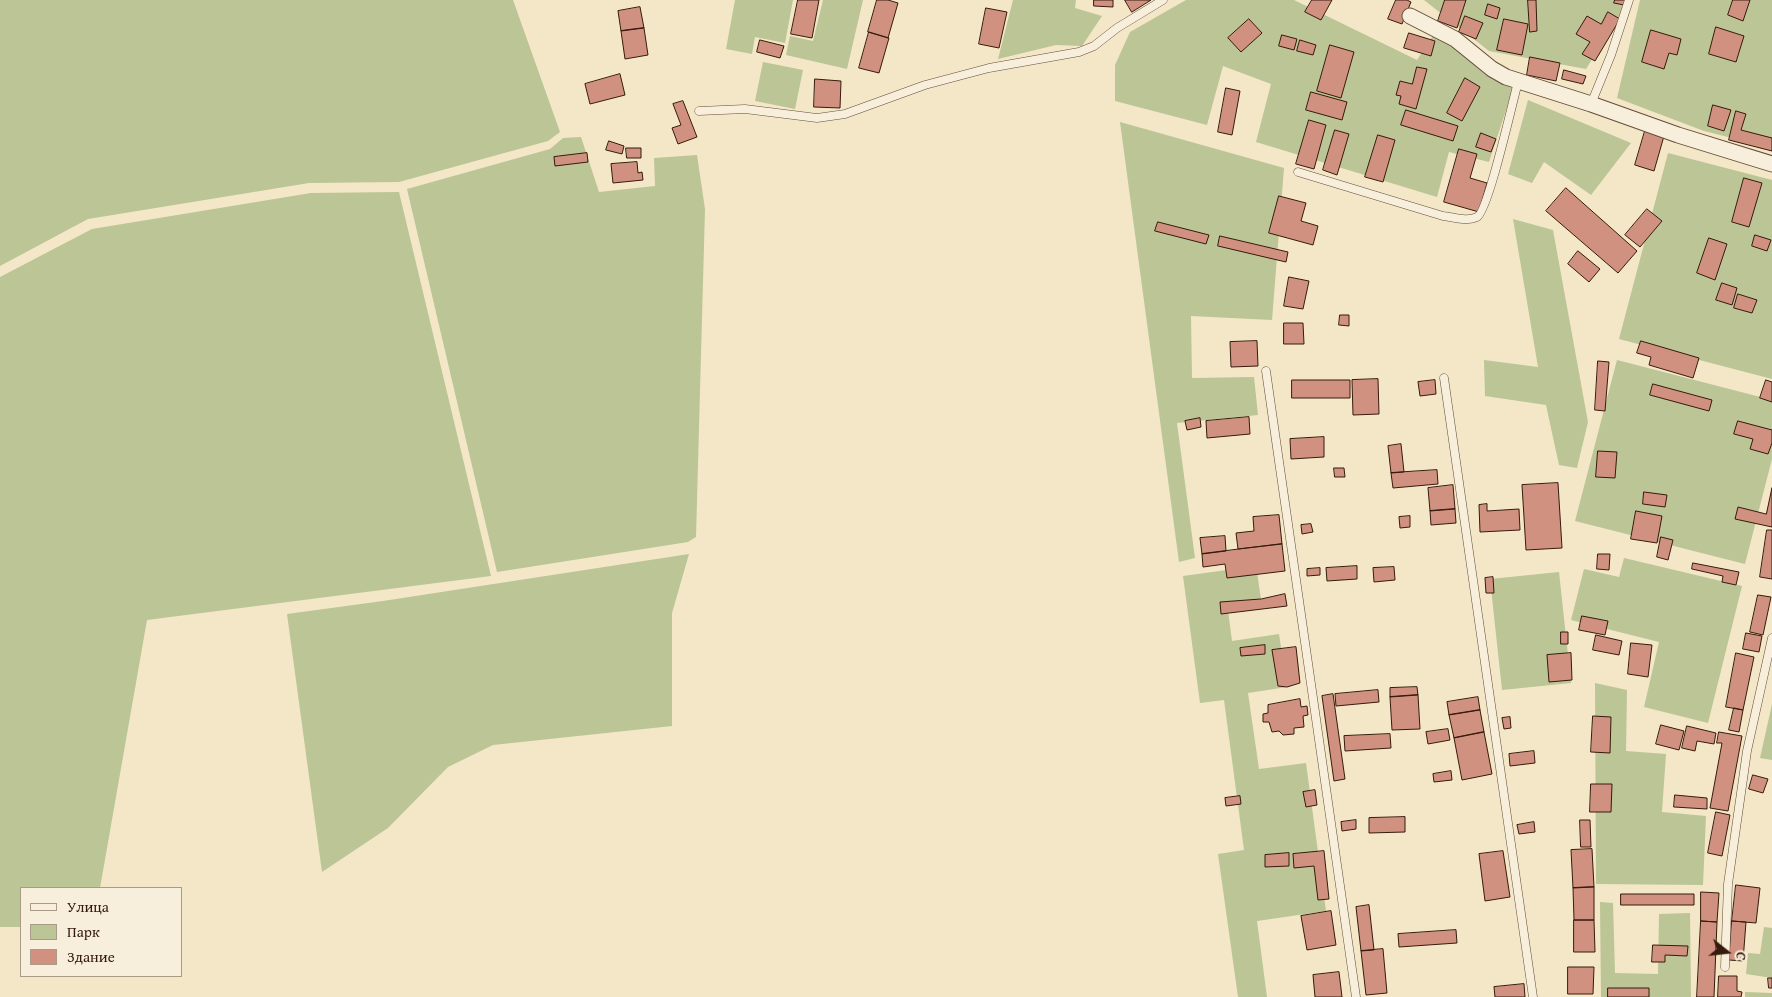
<!DOCTYPE html>
<meta charset="utf-8">
<style>
body{margin:0}
#map{position:relative;width:1772px;height:997px;overflow:hidden;background:#f3e7c7;font-family:"Gentium Book Plus",serif}
canvas{display:block}
.legend{position:absolute;left:20px;top:887px;width:162px;height:90px;box-sizing:border-box;background:#f7efdb;border:1px solid #aa9a88;margin:0;padding:6px 9px;list-style:none;font-size:15px;color:#361a0c}
.legend li{display:flex;align-items:center;gap:10px;height:25px}
.legend b{width:25px;border:1px solid #aa9a88}
.north{position:absolute;left:1702px;top:927px;width:50px;height:50px;-webkit-text-stroke:4px #f7efdb;paint-order:stroke;rotate:106deg;font-size:14px;font-weight:700;line-height:20px;text-align:center;color:#361a0c}
.north::after{content:'';display:block;margin:auto;width:18px;height:22px;background:#361a0c;clip-path:polygon(50% 0,100% 100%,50% 72%,0 100%)}
</style>
<div id="map">
<canvas width="1772" height="997"></canvas>
<ul class="legend">
<li><b style="height:6px;background:#f7efdb"></b>Улица</li>
<li><b style="height:14px;background:#bbc595"></b>Парк</li>
<li><b style="height:14px;background:#d19180"></b>Здание</li>
</ul>
<div class="north">С</div>
</div>
<script>
const ctx = document.querySelector('canvas').getContext('2d');
ctx.lineJoin = 'round';
function paint(path, color) { ctx.fillStyle = color; ctx.fill(path, 'evenodd'); }
function strokePath(path, color, width, dash) { ctx.strokeStyle = color; ctx.lineWidth = width; ctx.lineCap = dash ? 'butt' : 'round'; ctx.setLineDash(dash || []); ctx.stroke(path); }
const green = new Path2D(`
 M 0,0 L 513,0 L 560,132 L 548,141 L 399,182 L 309,183 L 88,219 L 0,266 Z
 M 735,0 L 793,0 L 785,43 L 755,37 L 752,54 L 726,49 Z
 M 823,0 L 863,0 L 847,69 L 786,55 L 790,36 L 813,41 Z
 M 1013,0 L 1076,0 L 1075,8 L 1102,16 L 1082,46 L 1056,45 L 998,59 Z
 M 1186,0 L 1294,0 L 1417,60 L 1434,34 L 1513,89 L 1489,162 L 1449,152 L 1437,197 L 1256,142 L 1271,84 L 1223,66 L 1207,125 L 1115,101 L 1115,65 L 1130,32 Z
 M 1424,0 L 1624,0 L 1621,13 L 1586,69 L 1489,51 Z
 M 1640,0 L 1772,0 L 1772,148 L 1704,131 L 1617,98 Z
 M 763,62 L 803,70 L 795,109 L 755,101 Z
 M 1528,100 L 1631,143 L 1591,195 L 1544,162 L 1532,183 L 1508,174 Z
 M 1120,122 L 1284,168 L 1272,320 L 1191,316 L 1192,378 L 1254,377 L 1258,415 L 1177,423 L 1195,558 L 1179,562 Z
 M 581,137 L 599,192 L 655,186 L 654,158 L 697,155 L 705,209 L 696,537 L 688,542 L 497,572 L 407,189 L 550,149 L 563,138 Z
 M 1668,153 L 1772,180 L 1772,379 L 1619,339 Z
 M 399,192 L 491,576 L 147,620 L 100,888 L 21,888 L 21,927 L 0,927 L 0,277 L 92,229 L 311,193 Z
 M 1513,219 L 1553,230 L 1588,422 L 1577,468 L 1559,465 L 1546,405 L 1485,396 L 1484,360 L 1538,367 Z
 M 1617,360 L 1772,400 L 1772,459 L 1745,564 L 1575,521 Z
 M 689,554 L 672,613 L 672,726 L 493,745 L 448,767 L 388,828 L 322,872 L 287,614 L 383,601 Z
 M 1624,558 L 1742,586 L 1708,723 L 1644,707 L 1659,642 L 1571,620 L 1584,569 L 1619,577 Z
 M 1256,566 L 1261,599 L 1227,603 L 1232,641 L 1279,634 L 1287,687 L 1248,693 L 1259,769 L 1306,763 L 1326,911 L 1257,921 L 1267,997 L 1238,997 L 1218,854 L 1244,850 L 1224,700 L 1200,703 L 1183,576 Z
 M 1559,572 L 1571,683 L 1502,690 L 1490,579 Z
 M 1595,683 L 1627,690 L 1626,751 L 1666,754 L 1662,812 L 1706,816 L 1703,885 L 1596,884 Z
 M 1772,704 L 1772,760 L 1760,758 Z
 M 1600,902 L 1613,903 L 1615,973 L 1658,974 L 1659,914 L 1690,913 L 1691,997 L 1601,997 Z
 M 1764,927 L 1772,928 L 1772,978 L 1746,974 L 1748,953 L 1760,954 Z
 M 1745,992 L 1772,993 L 1772,997 L 1745,997 Z`);
const building = new Path2D(`
 M 798,0 L 819,0 L 812,38 L 791,34 Z
 M 877,0 L 888,0 L 898,3 L 888,38 L 868,32 Z
 M 1094,0 L 1113,0 L 1113,7 L 1094,6 Z
 M 1125,0 L 1151,0 L 1132,12 Z
 M 1312,0 L 1332,0 L 1321,20 L 1305,12 Z
 M 1396,0 L 1407,0 L 1411,2 L 1402,24 L 1388,19 Z
 M 1445,0 L 1466,0 L 1457,28 L 1438,21 Z
 M 1528,0 L 1536,0 L 1537,31 L 1530,32 Z
 M 1615,0 L 1625,0 L 1624,5 L 1614,3 Z
 M 1733,0 L 1750,0 L 1743,21 L 1728,15 Z
 M 1488,4 L 1500,8 L 1497,19 L 1485,15 Z
 M 640,7 L 644,28 L 621,31 L 618,11 Z
 M 986,8 L 1007,12 L 999,48 L 979,44 Z
 M 1608,12 L 1620,19 L 1595,61 L 1582,54 L 1590,42 L 1576,34 L 1587,16 L 1601,24 Z
 M 1465,16 L 1483,23 L 1476,39 L 1459,32 Z
 M 1249,19 L 1262,33 L 1241,52 L 1228,38 Z
 M 1504,19 L 1528,24 L 1522,55 L 1497,50 Z
 M 1716,27 L 1744,36 L 1736,62 L 1709,54 Z
 M 644,28 L 648,55 L 625,59 L 621,31 Z
 M 1651,30 L 1681,39 L 1677,55 L 1669,53 L 1664,69 L 1642,62 Z
 M 869,32 L 889,38 L 879,73 L 859,68 Z
 M 1409,33 L 1435,41 L 1431,56 L 1404,48 Z
 M 1282,35 L 1297,39 L 1294,50 L 1279,46 Z
 M 760,40 L 784,46 L 780,58 L 757,52 Z
 M 1300,40 L 1316,45 L 1313,55 L 1297,51 Z
 M 1330,45 L 1354,52 L 1341,98 L 1317,91 Z
 M 1530,57 L 1560,63 L 1556,81 L 1527,75 Z
 M 1417,67 L 1427,69 L 1416,109 L 1399,104 L 1401,96 L 1396,95 L 1400,81 L 1412,84 Z
 M 1564,70 L 1586,76 L 1583,84 L 1562,79 Z
 M 620,74 L 625,95 L 590,104 L 585,84 Z
 M 1465,78 L 1480,87 L 1462,121 L 1447,113 Z
 M 815,79 L 841,81 L 840,108 L 814,107 Z
 M 1226,88 L 1240,91 L 1232,135 L 1218,132 Z
 M 1311,92 L 1347,102 L 1342,120 L 1306,110 Z
 M 683,101 L 697,137 L 678,144 L 672,128 L 681,125 L 673,104 Z
 M 1713,105 L 1731,110 L 1724,131 L 1708,126 Z
 M 1406,110 L 1458,126 L 1453,141 L 1401,125 Z
 M 1736,111 L 1746,114 L 1741,130 L 1772,138 L 1772,151 L 1729,140 Z
 M 1309,120 L 1326,125 L 1314,169 L 1296,164 Z
 M 1335,130 L 1349,134 L 1337,175 L 1323,170 Z
 M 1645,131 L 1664,136 L 1654,171 L 1635,165 Z
 M 1481,133 L 1496,139 L 1491,152 L 1476,147 Z
 M 1378,135 L 1395,140 L 1383,182 L 1365,177 Z
 M 609,141 L 624,146 L 622,154 L 606,150 Z
 M 626,148 L 641,148 L 641,158 L 627,158 Z
 M 1459,149 L 1477,154 L 1470,178 L 1487,183 L 1479,212 L 1444,202 Z
 M 587,153 L 588,162 L 555,166 L 554,157 Z
 M 637,162 L 638,173 L 642,172 L 643,180 L 613,183 L 611,164 Z
 M 1744,178 L 1762,183 L 1749,227 L 1732,222 Z
 M 1566,188 L 1637,251 L 1618,273 L 1546,211 Z
 M 1279,196 L 1306,203 L 1301,221 L 1318,226 L 1313,245 L 1269,233 Z
 M 1647,209 L 1662,221 L 1640,247 L 1625,235 Z
 M 1158,222 L 1209,235 L 1206,244 L 1155,231 Z
 M 1755,235 L 1771,240 L 1767,251 L 1752,246 Z
 M 1220,236 L 1288,252 L 1286,262 L 1218,246 Z
 M 1709,238 L 1727,244 L 1715,280 L 1697,273 Z
 M 1578,251 L 1600,269 L 1589,282 L 1568,264 Z
 M 1289,277 L 1309,281 L 1303,309 L 1284,306 Z
 M 1722,283 L 1737,288 L 1732,305 L 1716,300 Z
 M 1738,294 L 1757,300 L 1752,313 L 1734,308 Z
 M 1340,315 L 1349,315 L 1349,326 L 1339,325 Z
 M 1284,323 L 1303,323 L 1304,344 L 1284,344 Z
 M 1257,341 L 1258,366 L 1231,367 L 1230,342 Z
 M 1641,341 L 1699,358 L 1693,378 L 1649,365 L 1651,357 L 1637,353 Z
 M 1598,361 L 1609,362 L 1605,411 L 1595,410 Z
 M 1378,379 L 1379,414 L 1353,415 L 1352,380 Z
 M 1292,380 L 1350,380 L 1350,398 L 1292,398 Z
 M 1435,380 L 1436,394 L 1420,396 L 1418,382 Z
 M 1766,380 L 1772,382 L 1772,402 L 1760,398 Z
 M 1653,384 L 1712,400 L 1709,411 L 1650,395 Z
 M 1249,417 L 1250,434 L 1207,438 L 1206,421 Z
 M 1200,418 L 1201,427 L 1187,430 L 1185,421 Z
 M 1738,421 L 1772,430 L 1772,443 L 1768,454 L 1750,449 L 1753,439 L 1734,434 Z
 M 1324,437 L 1324,457 L 1291,459 L 1290,439 Z
 M 1401,444 L 1404,472 L 1391,473 L 1388,446 Z
 M 1598,451 L 1617,452 L 1615,478 L 1596,477 Z
 M 1334,468 L 1344,468 L 1345,477 L 1335,477 Z
 M 1437,470 L 1438,484 L 1393,488 L 1391,473 Z
 M 1558,483 L 1562,548 L 1526,550 L 1522,485 Z
 M 1453,485 L 1455,509 L 1430,511 L 1428,488 Z
 M 1772,488 L 1772,527 L 1735,519 L 1738,507 L 1766,514 Z
 M 1644,492 L 1667,495 L 1665,507 L 1643,504 Z
 M 1487,504 L 1487,511 L 1519,509 L 1520,530 L 1480,532 L 1479,505 Z
 M 1455,509 L 1456,523 L 1431,525 L 1430,511 Z
 M 1636,511 L 1662,516 L 1657,543 L 1631,539 Z
 M 1279,515 L 1282,544 L 1238,549 L 1236,533 L 1254,531 L 1253,517 Z
 M 1410,516 L 1410,527 L 1400,528 L 1399,517 Z
 M 1311,524 L 1313,532 L 1302,534 L 1301,525 Z
 M 1767,530 L 1772,530 L 1772,579 L 1760,577 Z
 M 1225,536 L 1226,551 L 1202,554 L 1200,538 Z
 M 1661,537 L 1673,540 L 1668,560 L 1657,557 Z
 M 1282,544 L 1285,571 L 1227,578 L 1225,564 L 1203,567 L 1202,554 Z
 M 1598,554 L 1610,554 L 1609,570 L 1597,569 Z
 M 1693,563 L 1739,572 L 1736,585 L 1722,582 L 1723,576 L 1692,569 Z
 M 1357,566 L 1357,579 L 1327,581 L 1326,568 Z
 M 1394,567 L 1395,580 L 1374,582 L 1373,568 Z
 M 1320,568 L 1320,575 L 1307,576 L 1307,569 Z
 M 1493,577 L 1494,593 L 1486,593 L 1485,578 Z
 M 1285,594 L 1287,606 L 1221,614 L 1220,602 L 1261,599 Z
 M 1758,595 L 1771,597 L 1763,635 L 1750,632 Z
 M 1582,616 L 1608,621 L 1605,635 L 1579,630 Z
 M 1561,632 L 1568,632 L 1568,644 L 1561,644 Z
 M 1746,633 L 1762,636 L 1759,652 L 1743,649 Z
 M 1596,635 L 1622,641 L 1619,655 L 1593,650 Z
 M 1631,643 L 1652,645 L 1648,677 L 1628,674 Z
 M 1265,645 L 1265,654 L 1241,656 L 1240,648 Z
 M 1296,647 L 1300,683 L 1287,687 L 1278,686 L 1272,650 Z
 M 1571,653 L 1572,680 L 1549,682 L 1547,655 Z
 M 1736,653 L 1754,657 L 1743,710 L 1726,707 Z
 M 1417,687 L 1418,695 L 1390,697 L 1390,688 Z
 M 1378,690 L 1379,702 L 1336,706 L 1335,694 Z
 M 1333,694 L 1345,779 L 1334,781 L 1322,696 Z
 M 1418,695 L 1420,729 L 1392,730 L 1390,697 Z
 M 1478,697 L 1480,710 L 1449,715 L 1447,702 Z
 M 1300,699 L 1301,707 L 1307,706 L 1308,715 L 1303,716 L 1304,727 L 1294,728 L 1294,734 L 1283,735 L 1279,731 L 1272,732 L 1269,722 L 1263,722 L 1263,714 L 1268,713 L 1268,705 Z
 M 1734,708 L 1743,710 L 1739,732 L 1729,730 Z
 M 1480,710 L 1484,732 L 1454,738 L 1449,715 Z
 M 1593,716 L 1611,717 L 1610,753 L 1591,752 Z
 M 1510,717 L 1511,728 L 1504,729 L 1502,718 Z
 M 1661,725 L 1684,731 L 1679,750 L 1656,744 Z
 M 1687,726 L 1716,733 L 1714,744 L 1697,741 L 1695,751 L 1682,748 Z
 M 1448,729 L 1450,740 L 1428,744 L 1426,732 Z
 M 1484,732 L 1492,774 L 1462,780 L 1454,738 Z
 M 1719,732 L 1742,736 L 1728,811 L 1710,808 L 1722,743 L 1717,743 Z
 M 1390,734 L 1391,748 L 1345,751 L 1344,736 Z
 M 1534,751 L 1535,763 L 1510,766 L 1509,754 Z
 M 1451,771 L 1452,780 L 1434,782 L 1433,774 Z
 M 1753,775 L 1768,779 L 1763,793 L 1749,789 Z
 M 1591,784 L 1612,784 L 1611,812 L 1590,812 Z
 M 1315,790 L 1317,805 L 1306,807 L 1303,792 Z
 M 1675,795 L 1707,798 L 1707,809 L 1674,807 Z
 M 1240,796 L 1241,804 L 1226,806 L 1225,798 Z
 M 1716,812 L 1730,815 L 1722,856 L 1708,853 Z
 M 1405,817 L 1405,832 L 1369,833 L 1369,818 Z
 M 1356,820 L 1356,829 L 1342,831 L 1341,822 Z
 M 1580,820 L 1590,820 L 1591,847 L 1581,847 Z
 M 1534,822 L 1535,832 L 1519,834 L 1517,825 Z
 M 1592,849 L 1594,887 L 1573,888 L 1571,850 Z
 M 1324,851 L 1329,899 L 1318,900 L 1314,866 L 1294,868 L 1293,854 Z
 M 1503,851 L 1510,897 L 1485,901 L 1479,854 Z
 M 1289,853 L 1289,866 L 1265,867 L 1265,855 Z
 M 1736,885 L 1760,888 L 1756,923 L 1732,921 Z
 M 1594,887 L 1594,920 L 1574,920 L 1573,888 Z
 M 1701,892 L 1719,893 L 1717,922 L 1701,921 Z
 M 1621,894 L 1694,894 L 1694,905 L 1621,905 Z
 M 1369,905 L 1374,950 L 1361,951 L 1356,907 Z
 M 1331,911 L 1336,945 L 1307,950 L 1301,916 Z
 M 1574,920 L 1594,920 L 1595,952 L 1574,952 Z
 M 1701,921 L 1717,922 L 1714,997 L 1697,997 Z
 M 1732,921 L 1746,922 L 1743,961 L 1729,960 Z
 M 1456,930 L 1457,943 L 1399,947 L 1398,934 Z
 M 1653,945 L 1688,946 L 1687,956 L 1665,955 L 1665,962 L 1652,962 Z
 M 1383,949 L 1387,993 L 1366,995 L 1361,951 Z
 M 1568,967 L 1594,967 L 1593,994 L 1568,994 Z
 M 1339,972 L 1342,997 L 1315,997 L 1313,975 Z
 M 1719,976 L 1737,976 L 1737,991 L 1742,992 L 1741,997 L 1718,997 Z
 M 1768,978 L 1772,978 L 1772,988 L 1769,988 Z
 M 1524,984 L 1525,997 L 1495,997 L 1494,987 Z
 M 1608,988 L 1649,988 L 1649,997 L 1608,997 Z`);
const service = new Path2D(`
 M 1591,104 L 1611,55 L 1629,0
 M 699,111 L 745,109 L 817,118 L 845,114 L 925,85 L 989,68 L 1079,52 L 1094,46 L 1117,28 L 1163,0
 M 1298,172 L 1443,216 C 1454,217 1467,222 1477,217 C 1488,212 1513,100 1518,82
 M 1266,371 L 1356,997
 M 1444,378 L 1533,997
 M 1725,967 L 1728,884 L 1747,751 L 1772,638`);
const minor = new Path2D(`
 M 1410,16 L 1455,39 L 1492,69 L 1506,77 L 1591,104 L 1678,135 L 1772,164`);
paint(green, '#bbc595');
paint(building, '#d19180');
strokePath(building, '#361a0c', 1);
strokePath(service, '#654d3b', 9);
strokePath(minor, '#654d3b', 17);
strokePath(service, '#f7efdb', 8);
strokePath(minor, '#f7efdb', 15);
</script>
